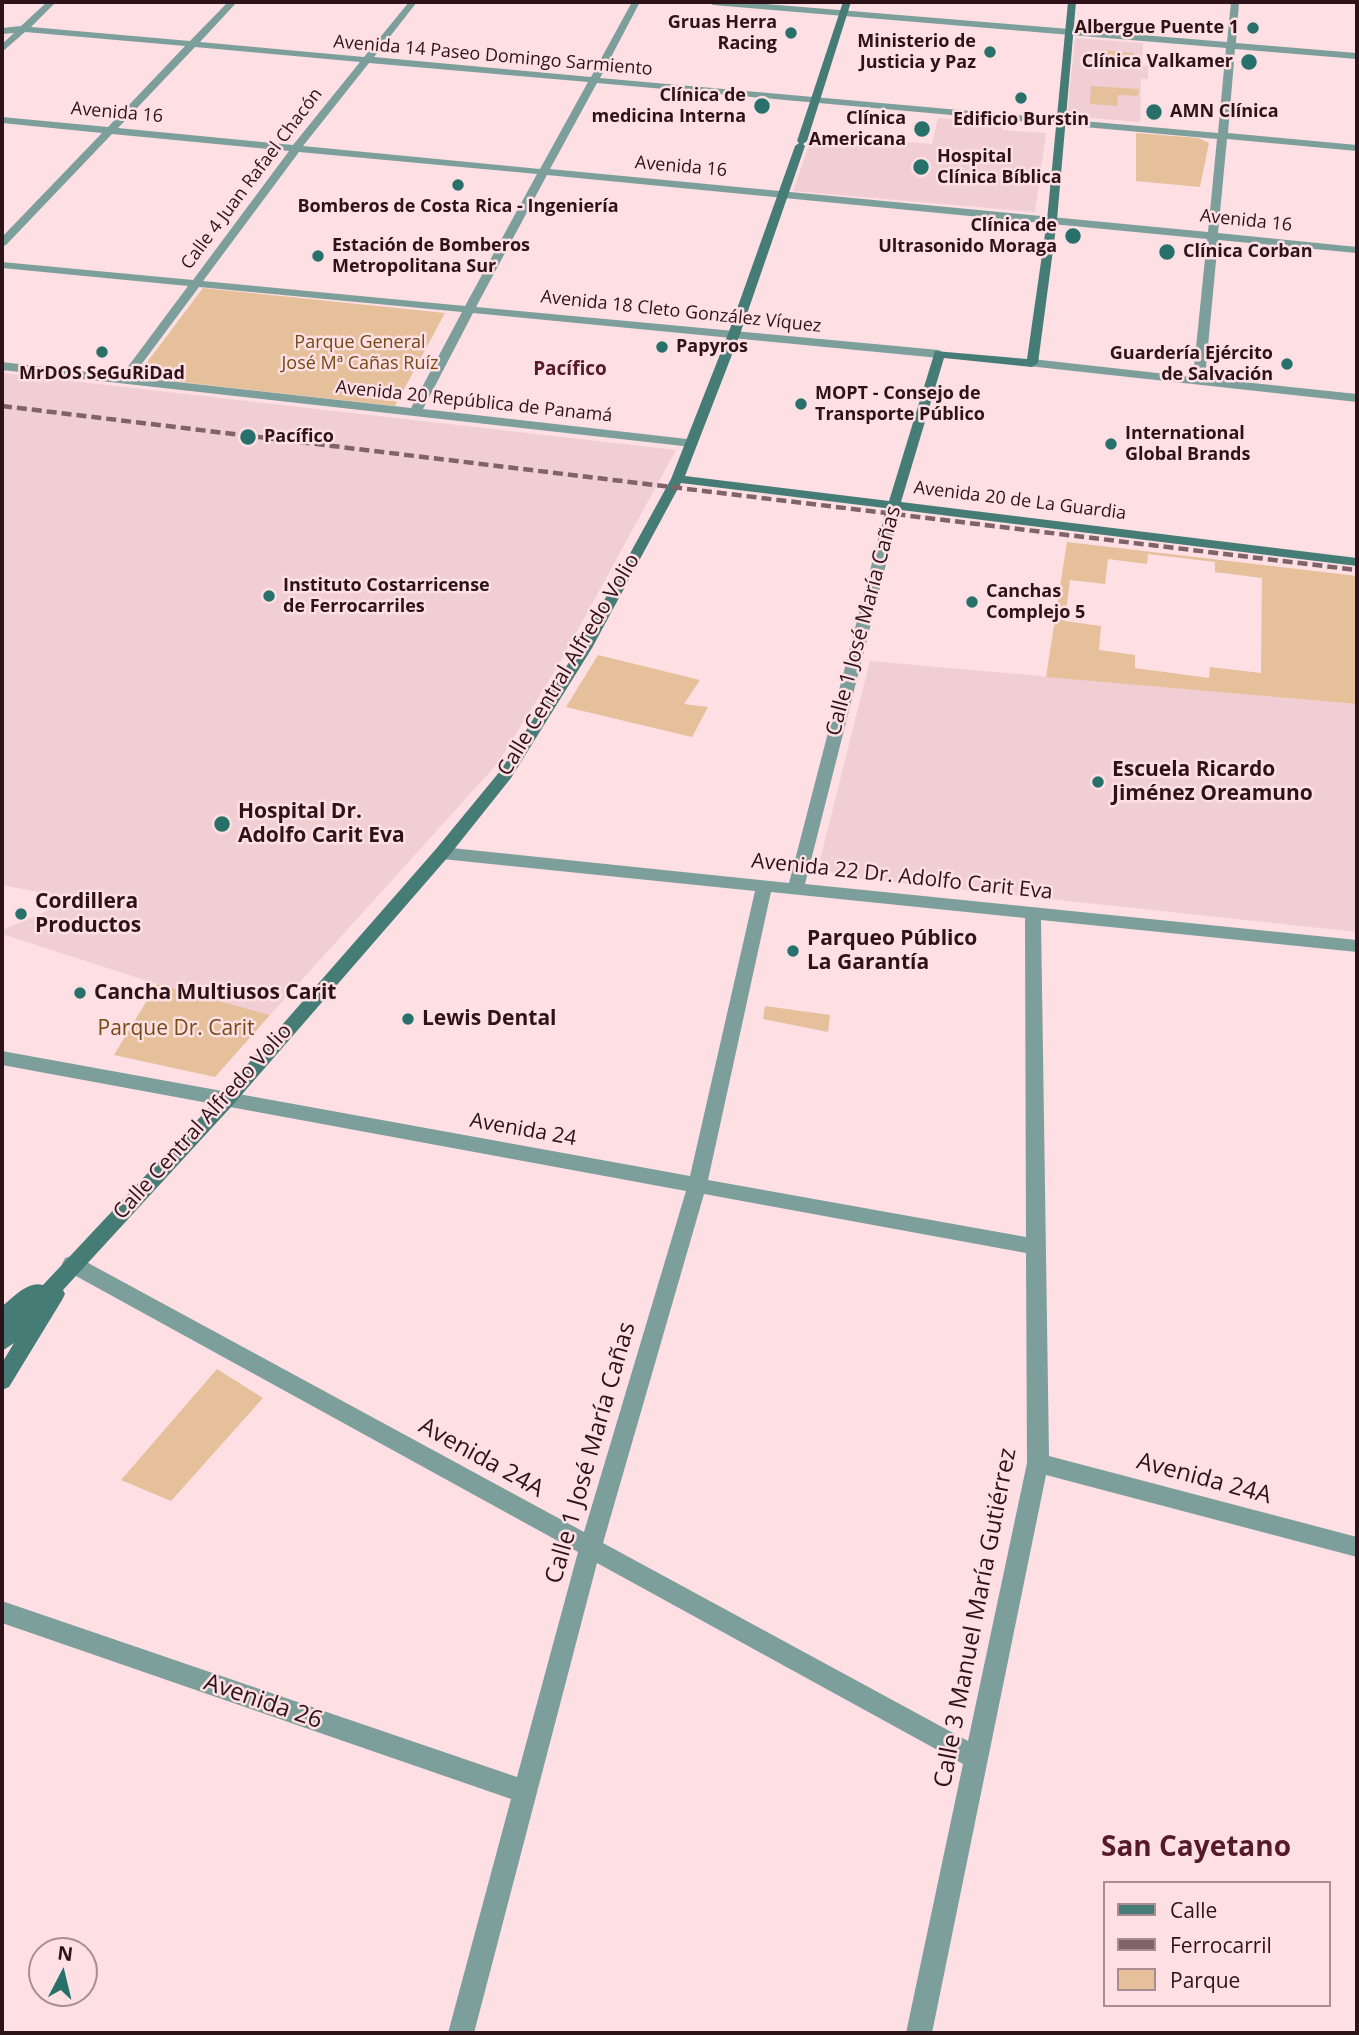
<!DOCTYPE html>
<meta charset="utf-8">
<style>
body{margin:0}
#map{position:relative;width:1359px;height:2035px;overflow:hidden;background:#fedfe4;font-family:"Open Sans",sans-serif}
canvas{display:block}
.frame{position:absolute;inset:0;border:4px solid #2d1319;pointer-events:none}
.legend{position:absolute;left:1103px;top:1881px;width:228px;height:126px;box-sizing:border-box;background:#fedfe4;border:2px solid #aa8d93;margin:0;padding:9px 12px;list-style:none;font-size:21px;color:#2d1319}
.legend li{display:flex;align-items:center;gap:14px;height:35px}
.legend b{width:35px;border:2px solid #aa8d93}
.north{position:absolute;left:28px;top:1937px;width:70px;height:70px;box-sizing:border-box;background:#fedfe4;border:2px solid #aa8d93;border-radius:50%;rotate:7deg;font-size:19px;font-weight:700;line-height:28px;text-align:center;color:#2d1319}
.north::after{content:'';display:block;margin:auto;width:24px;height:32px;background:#28716b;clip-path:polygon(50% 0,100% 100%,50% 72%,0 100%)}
</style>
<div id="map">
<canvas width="1359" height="2035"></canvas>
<div class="frame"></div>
<ul class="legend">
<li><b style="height:9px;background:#467c76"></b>Calle</li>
<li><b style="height:9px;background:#7f6368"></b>Ferrocarril</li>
<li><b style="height:19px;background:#e5c09b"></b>Parque</li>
</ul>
<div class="north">N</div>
</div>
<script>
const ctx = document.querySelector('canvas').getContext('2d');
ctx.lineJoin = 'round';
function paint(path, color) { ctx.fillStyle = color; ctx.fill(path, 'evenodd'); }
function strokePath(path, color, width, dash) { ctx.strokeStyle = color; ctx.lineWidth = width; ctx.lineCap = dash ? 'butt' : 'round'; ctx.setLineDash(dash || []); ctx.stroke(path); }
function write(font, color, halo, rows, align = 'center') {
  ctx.font = font + ' "Open Sans",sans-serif'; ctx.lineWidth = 5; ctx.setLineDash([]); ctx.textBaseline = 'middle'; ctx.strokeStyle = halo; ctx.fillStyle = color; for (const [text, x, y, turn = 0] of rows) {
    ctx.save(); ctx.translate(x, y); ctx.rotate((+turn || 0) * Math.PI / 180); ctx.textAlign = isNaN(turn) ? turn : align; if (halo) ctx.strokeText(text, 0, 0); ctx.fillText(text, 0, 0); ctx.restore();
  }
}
const built = new Path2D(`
 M 1075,38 L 1143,43 L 1142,65 L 1148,66 L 1148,79 L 1141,79 L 1140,122 L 1067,116 Z
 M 938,118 L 1003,123 L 1002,130 L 1046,133 L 1035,212 L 793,191 L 813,134 L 932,144 Z
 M 2,373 L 676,450 L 558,666 L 498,763 L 270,1015 L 157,984 L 2,934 L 2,930 L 75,899 L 2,885 Z
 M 870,661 L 1357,704 L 1357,932 L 835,876 L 820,860 Z`);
const green = new Path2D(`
 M 1101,50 L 1134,53 L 1134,68 L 1100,66 Z
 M 1091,86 L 1139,89 L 1138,96 L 1118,95 L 1117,106 L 1090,104 Z
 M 1136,133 L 1198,138 L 1209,143 L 1200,187 L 1136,181 Z
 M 203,288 L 445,313 L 395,406 L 136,377 Z
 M 1067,542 L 1357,576 L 1357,704 L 1046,677 ZM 1148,554 L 1215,562 L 1215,572 L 1262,578 L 1261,673 L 1210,667 L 1209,678 L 1135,668 L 1135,655 L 1099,650 L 1101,626 L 1065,621 L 1070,580 L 1105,584 L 1108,559 L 1147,564 Z
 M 598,655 L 700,680 L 684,704 L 708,707 L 692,737 L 566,707 Z
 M 157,984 L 270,1015 L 215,1077 L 114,1055 Z
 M 765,1006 L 830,1015 L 828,1032 L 763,1019 Z
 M 217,1369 L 263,1398 L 171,1501 L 121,1480 Z`);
const street = new Path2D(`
 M 47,2 L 56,2 L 31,27 L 190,41 L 228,2 L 237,2 L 200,42 L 364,57 L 409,2 L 417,2 L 374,57 L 591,77 L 632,2 L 640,2 L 600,78 L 1218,133 L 1226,48 L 713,5 L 709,2 L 742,2 L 1227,42 L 1231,2 L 1239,2 L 1236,43 L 1357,53 L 1357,59 L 1235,49 L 1228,133 L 1357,145 L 1357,151 L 1227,139 L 1218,233 L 1357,247 L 1357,253 L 1218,240 L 1205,378 L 1357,394 L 1357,402 L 1028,366 L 1028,360 L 1032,359 L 1193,377 L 1207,239 L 547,175 L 476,307 L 939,350 L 945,354 L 939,358 L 473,313 L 423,409 L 696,440 L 698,443 L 692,447 L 2,370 L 2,362 L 121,376 L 188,286 L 2,268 L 2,262 L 193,280 L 289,151 L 112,134 L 6,245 L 2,246 L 2,237 L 102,133 L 2,123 L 2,117 L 108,127 L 185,46 L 25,32 L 2,52 L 2,44 L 14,33 L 2,34 L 2,28 L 21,26 ZM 195,47 L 360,62 L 293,145 L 118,128 ZM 369,63 L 588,82 L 540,169 L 303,146 ZM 597,83 L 1217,139 L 1208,232 L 550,169 ZM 299,152 L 537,174 L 465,306 L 203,281 ZM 199,287 L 462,312 L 411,408 L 132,377 Z
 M 894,501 L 901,505 L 805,884 L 1357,940 L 1357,952 L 1041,920 L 1049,1456 L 1357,1537 L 1357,1557 L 1046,1475 L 932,2033 L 906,2033 L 963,1764 L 597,1563 L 474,2033 L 448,2033 L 511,1799 L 2,1623 L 2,1601 L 517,1777 L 578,1552 L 65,1270 L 62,1264 L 65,1258 L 72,1256 L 79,1258 L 584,1532 L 686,1191 L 2,1065 L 2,1051 L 690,1176 L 755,891 L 442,859 L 434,853 L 442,847 L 789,883 L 887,505 ZM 771,892 L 1025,918 L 1026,1237 L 708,1180 ZM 704,1194 L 1026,1253 L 1027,1463 L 968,1741 L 603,1543 Z`);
const secondary = new Path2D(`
 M 843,2 L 851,2 L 807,141 L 803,144 L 805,146 L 740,334 L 685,476 L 889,501 L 935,351 L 1027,359 L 1047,220 L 1068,2 L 1076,2 L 1057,220 L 1038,363 L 1032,367 L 944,358 L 901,502 L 1357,558 L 1357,566 L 681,483 L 592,648 L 511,778 L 448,857 L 231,1107 L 63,1290 L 65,1294 L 62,1300 L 9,1387 L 2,1390 L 2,1363 L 14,1343 L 2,1351 L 4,1326 L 2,1327 L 2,1306 C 13,1298 28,1280 43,1285 L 219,1097 L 436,849 L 501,770 L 578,648 L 671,479 L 728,334 L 795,146 L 799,143 L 797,141 Z`);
const rail = new Path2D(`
 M 2,406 L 1357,570`);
const markers = [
 [1253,28,7,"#28716b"],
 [791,33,7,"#28716b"],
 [990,52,7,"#28716b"],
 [1249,62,9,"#28716b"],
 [1021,98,7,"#28716b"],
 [762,106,9,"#28716b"],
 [1154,112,9,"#28716b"],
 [922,129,9,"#28716b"],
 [921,167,9,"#28716b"],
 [458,185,7,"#28716b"],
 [1073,236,9,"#28716b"],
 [1167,252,9,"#28716b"],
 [318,256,7,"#28716b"],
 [662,347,7,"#28716b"],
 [102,352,7,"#28716b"],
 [1287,364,7,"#28716b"],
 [801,404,7,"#28716b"],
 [248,437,9,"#28716b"],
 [1111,444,7,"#28716b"],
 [269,596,7,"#28716b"],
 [972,602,7,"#28716b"],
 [1098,782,7,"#28716b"],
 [222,824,9,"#28716b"],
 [21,914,7,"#28716b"],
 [793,951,7,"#28716b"],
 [80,993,7,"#28716b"],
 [408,1019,7,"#28716b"]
];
const farPoinames = [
 ["Gruas Herra",777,23,"right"],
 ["Racing",777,44,"right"],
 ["Albergue Puente 1",1239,28,"right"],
 ["Ministerio de",976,42,"right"],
 ["Justicia y Paz",976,63,"right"],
 ["Clínica Valkamer",1233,62,"right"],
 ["Clínica de",746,96,"right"],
 ["medicina Interna",746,117,"right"],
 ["AMN Clínica",1170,112],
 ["Clínica",906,119,"right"],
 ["Americana",906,140,"right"],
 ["Edificio Burstin",1021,120,"center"],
 ["Hospital",937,157],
 ["Clínica Bíblica",937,178],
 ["Bomberos de Costa Rica - Ingeniería",458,207,"center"],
 ["Clínica de",1057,226,"right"],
 ["Ultrasonido Moraga",1057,247,"right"],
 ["Estación de Bomberos",332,246],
 ["Metropolitana Sur",332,267],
 ["Clínica Corban",1183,252],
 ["Papyros",676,347],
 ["Guardería Ejército",1273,354,"right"],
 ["de Salvación",1273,375,"right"],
 ["MrDOS SeGuRiDad",102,374,"center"],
 ["MOPT - Consejo de",815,394],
 ["Transporte Público",815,415],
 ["International",1125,434],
 ["Global Brands",1125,455],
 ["Pacífico",264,437],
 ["Instituto Costarricense",283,586],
 ["de Ferrocarriles",283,607],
 ["Canchas",986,592],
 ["Complejo 5",986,613]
];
const farStreetnames = [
 ["Avenida 14 Paseo Domingo Sarmiento",493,56,5],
 ["Avenida 16",117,113,5],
 ["Avenida 16",681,167,5],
 ["Calle 4 Juan Rafael Chacón",252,179,-53],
 ["Avenida 16",1246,221,6],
 ["Avenida 18 Cleto González Víquez",681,312,6],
 ["Avenida 20 República de Panamá",474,402,6],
 ["Avenida 20 de La Guardia",1020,501,7]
];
const farParknames = [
 ["Parque General",360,343],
 ["José Mª Cañas Ruíz",360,364]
];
const farNeighbourhoodnames = [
 ["Pacífico",570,370]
];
const streetNames = [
 ["Calle 1 José María Cañas",864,621,-75],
 ["Calle Central Alfredo Volio",569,665,-59],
 ["Avenida 22 Dr. Adolfo Carit Eva",902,877,6],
 ["Calle Central Alfredo Volio",203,1122,-48],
 ["Avenida 24",523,1130,10]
];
const poiNames = [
 ["Escuela Ricardo",1112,770],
 ["Jiménez Oreamuno",1112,794],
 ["Hospital Dr.",238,812],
 ["Adolfo Carit Eva",238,836],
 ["Cordillera",35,902],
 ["Productos",35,926],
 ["Parqueo Público",807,939],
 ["La Garantía",807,963],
 ["Cancha Multiusos Carit",94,993],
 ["Lewis Dental",422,1019]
];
const parkNames = [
 ["Parque Dr. Carit",176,1029]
];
const nearStreetnames = [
 ["Calle 1 José María Cañas",591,1453,-74],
 ["Avenida 24A",481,1458,29],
 ["Avenida 24A",1204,1479,15],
 ["Calle 3 Manuel María Gutiérrez",976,1618,-79],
 ["Avenida 26",263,1702,19]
];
const nearNeighbourhoodnames = [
 ["San Cayetano",1196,1848]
];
paint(built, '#f0ced3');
paint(green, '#e5c09b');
paint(street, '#7d9f9b');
paint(secondary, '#467c76');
strokePath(rail, '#7f6368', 4.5, [10, 5]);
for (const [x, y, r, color] of markers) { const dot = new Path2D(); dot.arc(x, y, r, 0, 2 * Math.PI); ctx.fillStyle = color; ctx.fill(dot); strokePath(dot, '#fedfe4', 2.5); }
write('bold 18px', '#2d1319', '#fedfe4', farPoinames, 'left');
write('18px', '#2d1319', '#fedfe4', farStreetnames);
write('18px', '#754913', '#fedfe4', farParknames);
write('bold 19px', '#541a2a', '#fedfe4', farNeighbourhoodnames);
write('21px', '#2d1319', '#fedfe4', streetNames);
write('bold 21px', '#2d1319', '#fedfe4', poiNames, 'left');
write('21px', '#754913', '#fedfe4', parkNames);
write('24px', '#2d1319', '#fedfe4', nearStreetnames);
write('bold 28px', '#541a2a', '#fedfe4', nearNeighbourhoodnames);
</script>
